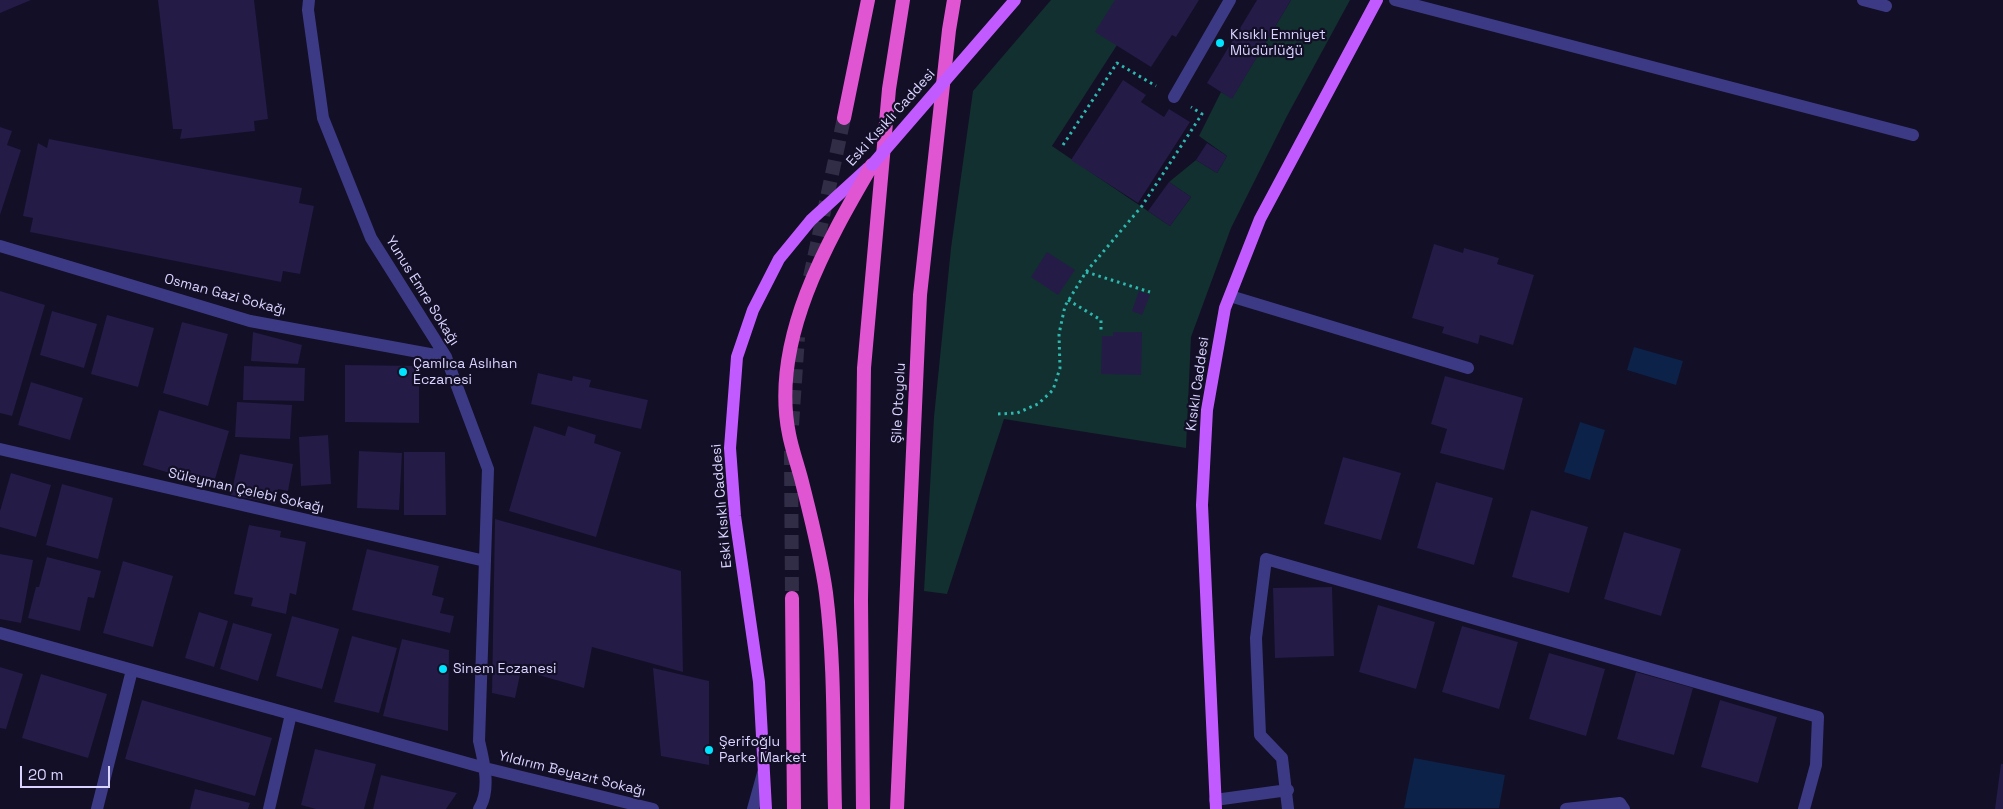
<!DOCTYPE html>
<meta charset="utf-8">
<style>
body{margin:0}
#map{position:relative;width:2003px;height:809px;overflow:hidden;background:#130f26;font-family:"Space Grotesk",sans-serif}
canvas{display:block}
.scale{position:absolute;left:20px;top:766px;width:90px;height:22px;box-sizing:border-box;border:2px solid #d9d4ff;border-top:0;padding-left:6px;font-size:15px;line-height:18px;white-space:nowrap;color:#d9d4ff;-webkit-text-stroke:4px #130f26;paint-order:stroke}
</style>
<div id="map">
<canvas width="2003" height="809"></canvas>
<div class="scale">20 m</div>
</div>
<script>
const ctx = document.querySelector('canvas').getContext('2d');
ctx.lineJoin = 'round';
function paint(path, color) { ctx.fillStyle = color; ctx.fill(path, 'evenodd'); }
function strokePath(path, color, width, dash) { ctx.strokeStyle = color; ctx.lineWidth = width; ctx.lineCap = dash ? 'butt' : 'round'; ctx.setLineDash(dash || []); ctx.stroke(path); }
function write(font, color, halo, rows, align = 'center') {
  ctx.font = font + ' "Space Grotesk",sans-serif'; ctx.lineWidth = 4.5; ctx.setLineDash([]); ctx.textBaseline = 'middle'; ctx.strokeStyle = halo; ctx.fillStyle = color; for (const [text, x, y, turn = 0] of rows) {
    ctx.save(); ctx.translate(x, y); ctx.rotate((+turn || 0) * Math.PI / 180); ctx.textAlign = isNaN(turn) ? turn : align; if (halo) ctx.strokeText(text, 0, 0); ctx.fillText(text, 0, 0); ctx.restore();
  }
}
const green = new Path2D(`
 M 1051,0 L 1115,0 L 1117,45 L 1052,146 L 1170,226 L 1191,197 L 1169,182 L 1196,160 L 1217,173 L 1227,156 L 1199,136 L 1221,92 L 1232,98 L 1291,0 L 1350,0 L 1287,116 L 1231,228 L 1191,337 L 1186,448 L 1004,419 L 947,594 L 924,591 L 934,417 L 951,248 L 973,91 Z`);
const water = new Path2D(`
 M 1634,347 L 1683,361 L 1676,385 L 1627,370 Z
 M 1580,422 L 1605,430 L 1590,480 L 1564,472 Z
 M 1414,758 L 1505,775 L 1499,808 L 1404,808 Z`);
const building = new Path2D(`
 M 0,0 L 31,0 L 0,13 Z
 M 158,0 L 254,0 L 268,119 L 254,121 L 255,131 L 180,139 L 182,129 L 173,129 Z
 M 1115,0 L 1199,0 L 1176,37 L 1172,35 L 1151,67 L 1095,32 Z
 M 1257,0 L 1291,0 L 1232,99 L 1207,83 Z
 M 1123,80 L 1146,95 L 1141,102 L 1164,117 L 1169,109 L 1190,122 L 1138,203 L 1071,160 Z
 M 0,127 L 12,131 L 7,145 L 21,150 L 0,215 Z
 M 49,139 L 302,188 L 299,203 L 314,206 L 300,274 L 283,271 L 281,282 L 30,232 L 33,218 L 23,216 L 38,143 L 47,148 Z
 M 1207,143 L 1227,156 L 1217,173 L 1196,160 Z
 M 1169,182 L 1191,197 L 1170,226 L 1148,211 Z
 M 1434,244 L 1463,253 L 1464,248 L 1499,258 L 1497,264 L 1534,275 L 1513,345 L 1480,335 L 1478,344 L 1442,333 L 1444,327 L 1412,318 Z
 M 1047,252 L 1075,270 L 1058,295 L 1031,277 Z
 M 0,291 L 45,305 L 12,416 L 0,413 Z
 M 1139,291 L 1150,295 L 1142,315 L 1132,311 Z
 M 52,311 L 97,324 L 84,368 L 40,355 Z
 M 107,315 L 154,328 L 138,387 L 91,374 Z
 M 182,322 L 228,334 L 208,406 L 163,393 Z
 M 253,332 L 302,345 L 298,364 L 251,361 Z
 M 1113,332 L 1142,332 L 1141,375 L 1101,374 L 1102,336 L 1113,336 Z
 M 345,365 L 419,366 L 419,423 L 345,422 Z
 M 244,366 L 305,368 L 304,401 L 243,400 Z
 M 538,373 L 572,381 L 573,376 L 591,380 L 589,387 L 648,400 L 641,429 L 531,404 Z
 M 1445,376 L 1523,398 L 1504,470 L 1440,453 L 1447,429 L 1431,424 Z
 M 31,382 L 83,398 L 70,440 L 18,425 Z
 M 237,402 L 292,405 L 290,439 L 235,437 Z
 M 159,410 L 229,431 L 213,486 L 143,465 Z
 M 534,426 L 565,436 L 568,426 L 596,435 L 594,443 L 621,452 L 596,537 L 509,511 Z
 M 328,435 L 331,484 L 301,486 L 299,437 Z
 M 359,451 L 402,453 L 399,510 L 357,508 Z
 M 404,452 L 445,452 L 446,515 L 404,515 Z
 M 240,454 L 293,464 L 288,491 L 278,489 L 276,504 L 231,495 Z
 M 1343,457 L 1401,473 L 1381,540 L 1324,524 Z
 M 11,473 L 51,485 L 36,537 L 0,527 L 0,511 Z
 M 1436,482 L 1493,498 L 1474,565 L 1417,548 Z
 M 62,484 L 113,498 L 98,559 L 46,545 Z
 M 1531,510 L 1588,527 L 1569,593 L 1512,577 Z
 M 495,519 L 681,571 L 683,672 L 592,647 L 584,688 L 521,670 L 515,698 L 492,693 Z
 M 249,525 L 281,531 L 280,537 L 306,542 L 296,595 L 290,593 L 286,614 L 251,606 L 253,598 L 234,594 Z
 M 1624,532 L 1681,549 L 1661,616 L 1604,599 Z
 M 367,549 L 439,566 L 432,595 L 444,598 L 440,613 L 454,616 L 450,633 L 352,610 Z
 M 0,554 L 33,560 L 21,623 L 0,619 Z
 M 47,557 L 101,571 L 94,598 L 88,597 L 80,631 L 28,618 L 36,587 L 39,587 Z
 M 123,561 L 173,576 L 153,647 L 103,633 Z
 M 1332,587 L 1334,656 L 1275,658 L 1273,588 Z
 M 1378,605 L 1435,622 L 1416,689 L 1359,672 Z
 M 199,612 L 228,621 L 214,667 L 185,658 Z
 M 292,616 L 339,629 L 322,689 L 276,676 Z
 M 233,623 L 272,634 L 258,681 L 220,669 Z
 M 1462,626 L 1518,642 L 1499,709 L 1442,692 Z
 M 352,636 L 397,648 L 379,713 L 334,702 Z
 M 402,639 L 449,650 L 448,731 L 383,716 Z
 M 1549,653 L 1605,669 L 1586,736 L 1529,719 Z
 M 0,667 L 23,674 L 6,729 L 0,728 Z
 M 653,668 L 709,681 L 709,765 L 661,756 Z
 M 1636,672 L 1693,688 L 1674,755 L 1617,739 Z
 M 41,674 L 107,694 L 88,758 L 22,738 Z
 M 142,700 L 272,738 L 255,796 L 125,759 Z
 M 1720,700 L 1777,717 L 1758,783 L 1701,767 Z
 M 315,749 L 376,764 L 364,809 L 316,809 L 301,805 Z
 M 2001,764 L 2003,764 L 2003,809 L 1995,809 Z
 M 381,775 L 457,793 L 446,809 L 373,809 Z
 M 195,789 L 250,803 L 248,809 L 190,809 Z`);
const trunkTunnel = new Path2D(`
 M 810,277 L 844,118
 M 792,425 L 798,337
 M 791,451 L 792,598`);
const path = new Path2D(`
 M 1063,145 L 1117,63 L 1156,86
 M 1086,272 L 1150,292
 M 1068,300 L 1101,320 L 1101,331
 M 998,414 L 1017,413 L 1038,404 L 1053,390 L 1060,368 L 1059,334 L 1065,306 L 1086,272 L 1142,206 L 1202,114 L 1191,107`);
const service = new Path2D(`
 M 1395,0 L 1913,135
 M 1863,0 L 1886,6
 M 1174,97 L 1230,0
 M 1230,296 L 1468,368
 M 1215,800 L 1288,790
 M 1288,809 L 1282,758 L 1260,735 L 1256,638 L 1266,559 L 1818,717 L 1816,765 L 1804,809
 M 1566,809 L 1620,803 L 1624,809`);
const minor = new Path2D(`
 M 309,0 L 308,10 L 323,118 L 371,238 L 446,357 L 488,469 L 479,741 C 484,762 491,790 479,809
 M 0,246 L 250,321 L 446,357
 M 0,449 L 485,561
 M 0,633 L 485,768 L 653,809
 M 97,809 L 132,670
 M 269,809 L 291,714
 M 753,809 L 763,773`);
const primary = new Path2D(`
 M 766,809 L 759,682 L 735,516 L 730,448 L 737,357 L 753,310 L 779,259 L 811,220 L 868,168
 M 1216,809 L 1202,505 L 1207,410 L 1225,308 L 1260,219 L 1377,0`);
const trunk = new Path2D(`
 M 844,118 L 868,0
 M 792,598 L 794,809
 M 835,809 C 833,737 835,664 826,593 C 821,556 811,518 802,482 C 798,466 792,450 789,434 C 770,341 827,242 872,165
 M 863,809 L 861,600 L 864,368 L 889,89 L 903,0
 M 897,809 L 920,295 L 949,30 L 954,0`);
const primaryBridge = new Path2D(`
 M 872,165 L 1015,0`);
const markers = [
 [1220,43,5,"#00e5ff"],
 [403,372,5,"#00e5ff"],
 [443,669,5,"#00e5ff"],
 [709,750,5,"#00e5ff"]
];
const poiNames = [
 ["Kısıklı Emniyet",1230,35],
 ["Müdürlüğü",1230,51],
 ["Çamlıca Aslıhan",413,364],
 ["Eczanesi",413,380],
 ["Sinem Eczanesi",453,669],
 ["Şerifoğlu",719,742],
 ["Parke Market",719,758]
];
const streetNames = [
 ["Eski Kısıklı Caddesi",891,118,-48],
 ["Yunus Emre Sokağı",422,291,58],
 ["Osman Gazi Sokağı",225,295,15],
 ["Kısıklı Caddesi",1198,384,-82],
 ["Şile Otoyolu",899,403,-87],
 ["Süleyman Çelebi Sokağı",246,491,13],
 ["Eski Kısıklı Caddesi",722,506,-95],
 ["Yıldırım Beyazıt Sokağı",572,774,14]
];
paint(green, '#12302f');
paint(water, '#0c2248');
paint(building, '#241b47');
strokePath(trunkTunnel, '#312d47', 14, [14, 7]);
strokePath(path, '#2fb8b0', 3, [2.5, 4]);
strokePath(service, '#3d3a85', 12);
strokePath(minor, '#3d3a85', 12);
strokePath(primary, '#c25bff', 12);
strokePath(trunk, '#e055d1', 14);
strokePath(primaryBridge, '#c25bff', 12);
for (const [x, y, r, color] of markers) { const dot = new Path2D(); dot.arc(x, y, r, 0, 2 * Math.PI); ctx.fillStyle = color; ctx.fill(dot); strokePath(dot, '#130f26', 2); }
write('14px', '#d9d4ff', '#130f26', poiNames, 'left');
write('14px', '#d9d4ff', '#130f26', streetNames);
</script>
